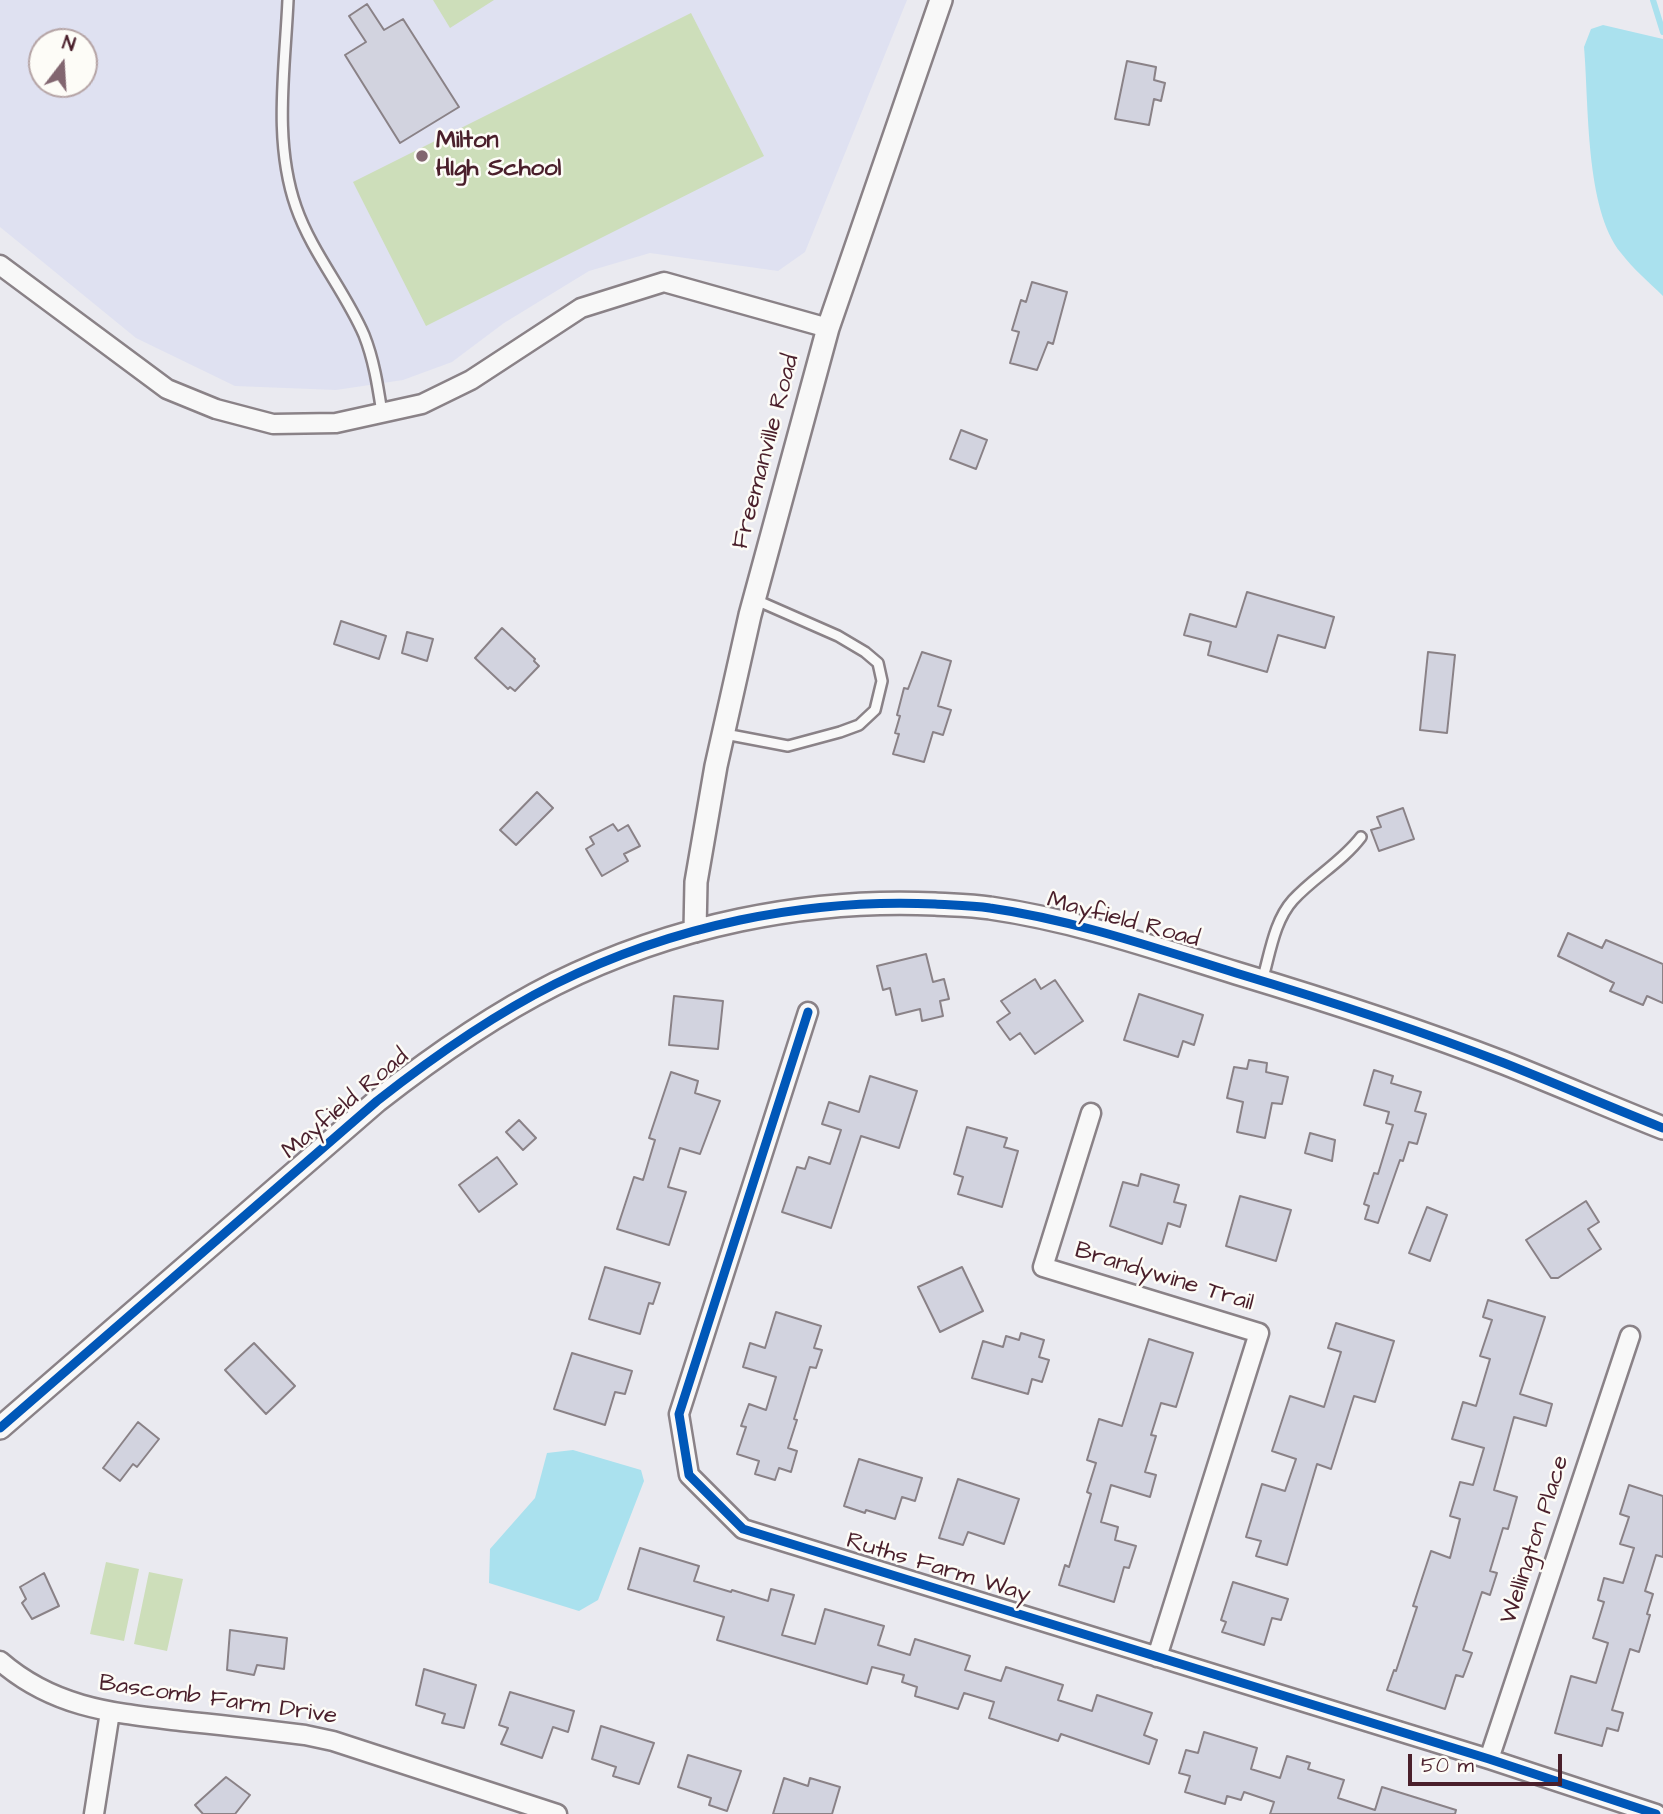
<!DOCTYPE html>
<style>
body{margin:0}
#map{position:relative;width:1663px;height:1814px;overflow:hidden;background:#eaeaf0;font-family:"Architects Daughter",sans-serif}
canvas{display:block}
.north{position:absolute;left:28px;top:28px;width:70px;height:70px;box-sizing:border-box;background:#fdfcf7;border:2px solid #b5a4a5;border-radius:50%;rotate:17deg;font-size:19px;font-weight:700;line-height:28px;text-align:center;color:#4a1f2b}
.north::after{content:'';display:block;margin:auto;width:24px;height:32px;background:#826670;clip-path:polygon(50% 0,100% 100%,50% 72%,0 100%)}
.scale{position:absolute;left:1408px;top:1754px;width:154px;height:32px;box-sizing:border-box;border:4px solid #4a1f2b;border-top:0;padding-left:9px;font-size:21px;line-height:24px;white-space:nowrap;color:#4a1f2b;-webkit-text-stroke:5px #fdfcf7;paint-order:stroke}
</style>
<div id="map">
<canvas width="1663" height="1814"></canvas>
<div class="north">N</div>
<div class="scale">50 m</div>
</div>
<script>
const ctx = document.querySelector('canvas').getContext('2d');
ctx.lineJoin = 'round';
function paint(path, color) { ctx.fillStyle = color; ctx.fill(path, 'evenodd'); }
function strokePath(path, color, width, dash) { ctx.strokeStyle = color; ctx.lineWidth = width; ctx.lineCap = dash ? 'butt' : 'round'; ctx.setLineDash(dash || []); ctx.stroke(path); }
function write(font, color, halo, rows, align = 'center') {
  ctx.font = font + ' "Architects Daughter",sans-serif'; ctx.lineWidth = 5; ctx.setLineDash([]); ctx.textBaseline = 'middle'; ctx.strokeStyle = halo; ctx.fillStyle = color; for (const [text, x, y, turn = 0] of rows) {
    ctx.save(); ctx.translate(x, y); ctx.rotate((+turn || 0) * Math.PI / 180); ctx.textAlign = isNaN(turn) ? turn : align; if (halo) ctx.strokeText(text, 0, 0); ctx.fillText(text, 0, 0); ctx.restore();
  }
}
const built = new Path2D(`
 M 0,0 L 907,0 L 805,252 L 778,271 L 650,253 L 589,271 L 504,323 L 452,362 L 403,380 L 336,390 L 235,386 L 136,338 L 0,227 ZM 42,42 L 84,42 L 84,84 L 42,84 Z`);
const green = new Path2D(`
 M 433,0 L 494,0 L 450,28 Z
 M 691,13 L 764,156 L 426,326 L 353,182 Z
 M 106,1562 L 139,1569 L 124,1641 L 90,1634 Z
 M 149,1572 L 183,1579 L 167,1651 L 134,1644 Z`);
const water = new Path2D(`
 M 1603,25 L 1663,39 L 1663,296 C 1649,282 1633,269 1621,253 C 1585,209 1589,104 1584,47 L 1591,29 Z
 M 573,1450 L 641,1470 L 644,1481 L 598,1600 L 579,1611 L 489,1583 L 490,1549 L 535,1498 L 547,1453 Z`);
const stream = new Path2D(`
 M 1653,0 L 1663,32`);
const building = new Path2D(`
 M 367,4 L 384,30 L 403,19 L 459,107 L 400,143 L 345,55 L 366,42 L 349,16 Z
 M 1127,61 L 1156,67 L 1154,80 L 1165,83 L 1161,101 L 1154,99 L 1149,125 L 1115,119 Z
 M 1032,282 L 1067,292 L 1053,344 L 1048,342 L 1037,370 L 1010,363 L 1019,332 L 1012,330 L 1021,300 L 1026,302 Z
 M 961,430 L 987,440 L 976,469 L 950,459 Z
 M 1247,592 L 1334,617 L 1325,648 L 1278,635 L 1267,672 L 1208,655 L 1211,642 L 1184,635 L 1190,614 L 1236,627 Z
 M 341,621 L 386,636 L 379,659 L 334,644 Z
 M 502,628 L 535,659 L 534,661 L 539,666 L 515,691 L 510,687 L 508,689 L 475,658 Z
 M 407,632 L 433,639 L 427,661 L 402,653 Z
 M 922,652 L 951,661 L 938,706 L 951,710 L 943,735 L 933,732 L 924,762 L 893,754 L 899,734 L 895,733 L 900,716 L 897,715 L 904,688 L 908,689 Z
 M 1428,652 L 1455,655 L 1447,733 L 1420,730 Z
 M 537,792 L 553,808 L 516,845 L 500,830 Z
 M 1403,808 L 1414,839 L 1379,851 L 1371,830 L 1381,827 L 1377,817 Z
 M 613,824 L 618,831 L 628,825 L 640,846 L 624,854 L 628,861 L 602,876 L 586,849 L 594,844 L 590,837 Z
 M 1568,933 L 1602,948 L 1606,940 L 1663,964 L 1663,1003 L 1647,996 L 1643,1005 L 1610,991 L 1614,983 L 1558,956 Z
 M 926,954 L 933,982 L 944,979 L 949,999 L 940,1001 L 943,1016 L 922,1021 L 920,1009 L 896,1015 L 890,988 L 883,990 L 877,966 Z
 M 1035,979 L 1041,989 L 1055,980 L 1083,1021 L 1035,1054 L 1020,1033 L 1010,1040 L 997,1022 L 1010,1013 L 1001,1001 Z
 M 1139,994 L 1203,1015 L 1194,1045 L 1183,1041 L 1178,1057 L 1124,1040 Z
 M 674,996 L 723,1001 L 718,1049 L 669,1045 Z
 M 1249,1060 L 1267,1063 L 1266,1072 L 1288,1077 L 1282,1104 L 1272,1103 L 1265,1138 L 1237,1132 L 1243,1102 L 1227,1098 L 1234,1067 L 1247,1069 Z
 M 1374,1070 L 1393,1076 L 1391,1083 L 1421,1092 L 1415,1111 L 1426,1114 L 1417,1144 L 1409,1142 L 1403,1161 L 1400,1160 L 1378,1223 L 1365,1219 L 1369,1206 L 1364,1204 L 1374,1173 L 1378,1174 L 1393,1125 L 1386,1123 L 1389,1112 L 1364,1105 Z
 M 671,1072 L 698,1081 L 695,1093 L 720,1101 L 700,1154 L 680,1148 L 668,1187 L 686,1192 L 669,1245 L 617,1229 L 634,1177 L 643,1180 L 655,1140 L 649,1138 Z
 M 870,1076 L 917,1091 L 899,1148 L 861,1136 L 831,1228 L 782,1212 L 797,1167 L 805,1169 L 809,1157 L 830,1164 L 841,1130 L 822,1124 L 829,1102 L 859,1112 Z
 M 519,1120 L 536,1138 L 523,1150 L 506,1132 Z
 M 967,1127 L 1007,1138 L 1004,1147 L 1018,1151 L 1002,1207 L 958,1194 L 963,1177 L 954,1174 Z
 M 1310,1133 L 1335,1140 L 1332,1161 L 1305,1153 Z
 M 497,1157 L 517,1184 L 479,1212 L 459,1185 Z
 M 1141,1174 L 1179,1185 L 1174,1202 L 1186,1205 L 1180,1227 L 1168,1223 L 1162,1244 L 1110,1226 L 1123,1182 L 1138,1186 Z
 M 1240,1196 L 1291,1210 L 1276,1261 L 1226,1246 Z
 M 1586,1201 L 1599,1222 L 1588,1229 L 1601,1249 L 1558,1278 L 1551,1278 L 1526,1240 Z
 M 1427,1207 L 1447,1215 L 1430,1261 L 1409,1253 Z
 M 605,1267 L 660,1283 L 653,1304 L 649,1303 L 640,1334 L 589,1319 Z
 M 962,1267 L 983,1311 L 940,1332 L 918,1287 Z
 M 1488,1300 L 1545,1317 L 1520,1394 L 1552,1404 L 1546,1426 L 1514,1417 L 1494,1490 L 1517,1497 L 1508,1529 L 1503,1528 L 1490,1571 L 1497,1573 L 1490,1595 L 1482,1592 L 1463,1650 L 1472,1653 L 1463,1677 L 1456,1675 L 1445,1709 L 1387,1690 L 1394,1670 L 1396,1671 L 1417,1607 L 1413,1606 L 1431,1551 L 1450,1558 L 1460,1519 L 1450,1516 L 1460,1482 L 1473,1485 L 1484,1448 L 1452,1439 L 1463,1402 L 1476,1406 L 1490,1359 L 1480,1356 L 1492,1320 L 1483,1317 Z
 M 776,1312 L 821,1326 L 814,1348 L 822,1350 L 816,1368 L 810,1367 L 794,1419 L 797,1420 L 788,1448 L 797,1451 L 791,1472 L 779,1468 L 775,1480 L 755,1474 L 759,1461 L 737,1454 L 746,1427 L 741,1426 L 749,1404 L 766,1410 L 776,1377 L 743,1367 L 750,1343 L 765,1348 Z
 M 1336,1323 L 1394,1341 L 1375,1402 L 1354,1396 L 1331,1469 L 1317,1464 L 1287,1565 L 1256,1556 L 1261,1541 L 1246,1537 L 1262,1484 L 1285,1491 L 1296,1459 L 1272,1451 L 1290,1396 L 1324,1407 L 1341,1352 L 1328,1348 Z
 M 1021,1333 L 1044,1340 L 1039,1357 L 1049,1360 L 1042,1382 L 1032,1379 L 1028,1394 L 972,1378 L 983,1341 L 1003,1347 L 1006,1336 L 1019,1340 Z
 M 1149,1339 L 1193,1353 L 1176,1407 L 1161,1403 L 1151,1435 L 1156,1436 L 1145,1472 L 1156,1475 L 1150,1497 L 1111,1485 L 1101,1522 L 1118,1527 L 1115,1540 L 1136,1546 L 1129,1568 L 1124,1567 L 1114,1602 L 1059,1585 L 1065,1565 L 1069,1567 L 1091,1494 L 1087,1492 L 1096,1463 L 1087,1460 L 1099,1419 L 1122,1426 Z
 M 254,1343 L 295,1386 L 266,1414 L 225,1370 Z
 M 572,1353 L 632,1371 L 625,1394 L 615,1392 L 605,1425 L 554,1409 Z
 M 138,1422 L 159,1439 L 137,1467 L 133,1464 L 120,1481 L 103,1468 Z
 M 859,1459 L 922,1478 L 915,1501 L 902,1497 L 895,1519 L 866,1510 L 865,1513 L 844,1506 Z
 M 958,1479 L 1019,1499 L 1004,1544 L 968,1532 L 963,1545 L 939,1538 Z
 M 1629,1485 L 1663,1496 L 1663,1557 L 1656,1555 L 1645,1591 L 1653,1594 L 1647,1614 L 1650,1615 L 1639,1652 L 1630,1649 L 1612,1710 L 1623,1713 L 1618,1731 L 1607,1728 L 1602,1746 L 1555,1733 L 1571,1676 L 1596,1683 L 1608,1643 L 1593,1638 L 1604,1602 L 1598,1600 L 1604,1578 L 1623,1583 L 1634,1548 L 1620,1544 L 1629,1517 L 1620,1514 Z
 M 640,1548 L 699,1566 L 694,1581 L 731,1592 L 732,1590 L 768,1601 L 771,1589 L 794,1595 L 782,1635 L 815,1644 L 825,1609 L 884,1626 L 878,1645 L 910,1655 L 915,1639 L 970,1656 L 965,1670 L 1001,1681 L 1006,1667 L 1063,1685 L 1058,1700 L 1092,1711 L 1097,1695 L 1152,1713 L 1144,1735 L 1157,1740 L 1149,1764 L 1061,1734 L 1058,1741 L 989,1718 L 994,1702 L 964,1693 L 958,1709 L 915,1696 L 917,1687 L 902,1682 L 904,1675 L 872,1667 L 867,1684 L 717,1640 L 724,1617 L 628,1589 Z
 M 44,1573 L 59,1606 L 32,1619 L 22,1603 L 26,1599 L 20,1587 Z
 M 1233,1582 L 1288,1599 L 1281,1620 L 1272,1618 L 1264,1645 L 1222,1632 L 1226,1622 L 1221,1620 Z
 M 230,1630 L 287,1638 L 284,1669 L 257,1665 L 254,1675 L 227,1670 Z
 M 424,1669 L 476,1685 L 464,1728 L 442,1723 L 445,1714 L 416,1705 Z
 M 510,1692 L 574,1711 L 568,1732 L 553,1727 L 542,1758 L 501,1744 L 508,1728 L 499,1725 Z
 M 601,1726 L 654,1743 L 639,1784 L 613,1776 L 616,1767 L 592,1759 Z
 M 1204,1732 L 1257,1748 L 1251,1769 L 1280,1778 L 1287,1756 L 1310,1763 L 1308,1769 L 1344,1780 L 1338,1798 L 1375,1810 L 1382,1787 L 1456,1810 L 1455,1814 L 1270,1814 L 1274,1802 L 1244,1792 L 1241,1800 L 1227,1796 L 1225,1804 L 1185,1792 L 1190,1776 L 1179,1773 L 1186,1750 L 1198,1753 Z
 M 688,1755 L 741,1771 L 727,1811 L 709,1805 L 711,1798 L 678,1787 Z
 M 226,1777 L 250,1795 L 235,1814 L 203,1814 L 195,1805 Z
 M 784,1778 L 808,1786 L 810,1778 L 840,1787 L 832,1814 L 773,1814 Z`);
const service = new Path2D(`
 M 288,0 C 285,69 273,141 296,207 C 312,253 345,291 364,335 C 374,360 378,387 382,413
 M 725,734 L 788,746 L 840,732 L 859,725 L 875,710 L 882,681 L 878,663 L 865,652 L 838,636 L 756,600
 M 1262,981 C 1270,954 1274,921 1293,900 C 1314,877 1342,862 1361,837`);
const minor = new Path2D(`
 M 0,265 L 167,389 L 216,409 L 273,424 L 336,423 L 422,404 L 471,380 L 581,308 L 664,282 L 828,328
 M 808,1012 L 679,1414 L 689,1475 L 743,1529 L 1489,1759 L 1656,1814
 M 1091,1113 L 1043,1267 L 1259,1333 L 1157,1657
 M 0,1661 C 54,1708 113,1713 181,1721 C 222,1725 264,1730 305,1735 L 333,1741 L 557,1814
 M 1489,1759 L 1630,1336
 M 94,1814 L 110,1712`);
const tertiary = new Path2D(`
 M 695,931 L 696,882 L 716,766 L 750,615 L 828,328 L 941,0
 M 0,1428 L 377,1101 C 433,1057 491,1016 555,984 C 672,926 805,898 935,904 C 953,905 972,905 990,908 C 1074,920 1155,948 1236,973 C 1326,1000 1416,1029 1504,1063 C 1557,1084 1610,1107 1663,1128`);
const cycleway = new Path2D(`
 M 808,1012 L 679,1414 L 689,1475 L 743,1529 L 1489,1759 L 1656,1814
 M 0,1428 L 377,1101 C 433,1057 491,1016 555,984 C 672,926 805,898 935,904 C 953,905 972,905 990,908 C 1074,920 1155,948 1236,973 C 1326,1000 1416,1029 1504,1063 C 1557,1084 1610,1107 1663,1128`);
const markers = [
 [422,156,7,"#826670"]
];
const poiNames = [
 ["Milton",436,142],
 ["HIgh School",436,170]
];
const streetNames = [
 ["Freemanville Road",767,452,-75],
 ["Mayfield Road",1123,921,15],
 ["Mayfield Road",346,1105,-40],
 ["Brandywine Trail",1164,1278,17],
 ["Wellington Place",1536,1540,-72],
 ["Ruths Farm Way",938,1569,17],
 ["Bascomb Farm Drive",218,1701,8]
];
paint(built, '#dfe1f1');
paint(green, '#cddeba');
paint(water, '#aae1ee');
strokePath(stream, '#aae1ee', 6);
paint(building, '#d2d3df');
strokePath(building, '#8a8287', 2);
strokePath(service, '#8a8287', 14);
strokePath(minor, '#8a8287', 23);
strokePath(tertiary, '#8a8287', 26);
strokePath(service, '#f8f8f8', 9);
strokePath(minor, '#f8f8f8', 18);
strokePath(tertiary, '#f8f8f8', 21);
strokePath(cycleway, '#0057b8', 9);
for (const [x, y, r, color] of markers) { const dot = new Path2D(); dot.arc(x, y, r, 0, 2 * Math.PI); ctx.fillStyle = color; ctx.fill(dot); strokePath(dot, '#fdfcf7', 2.5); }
write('bold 24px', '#4a1f2b', '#fdfcf7', poiNames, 'left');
write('24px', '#4a1f2b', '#fdfcf7', streetNames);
</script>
